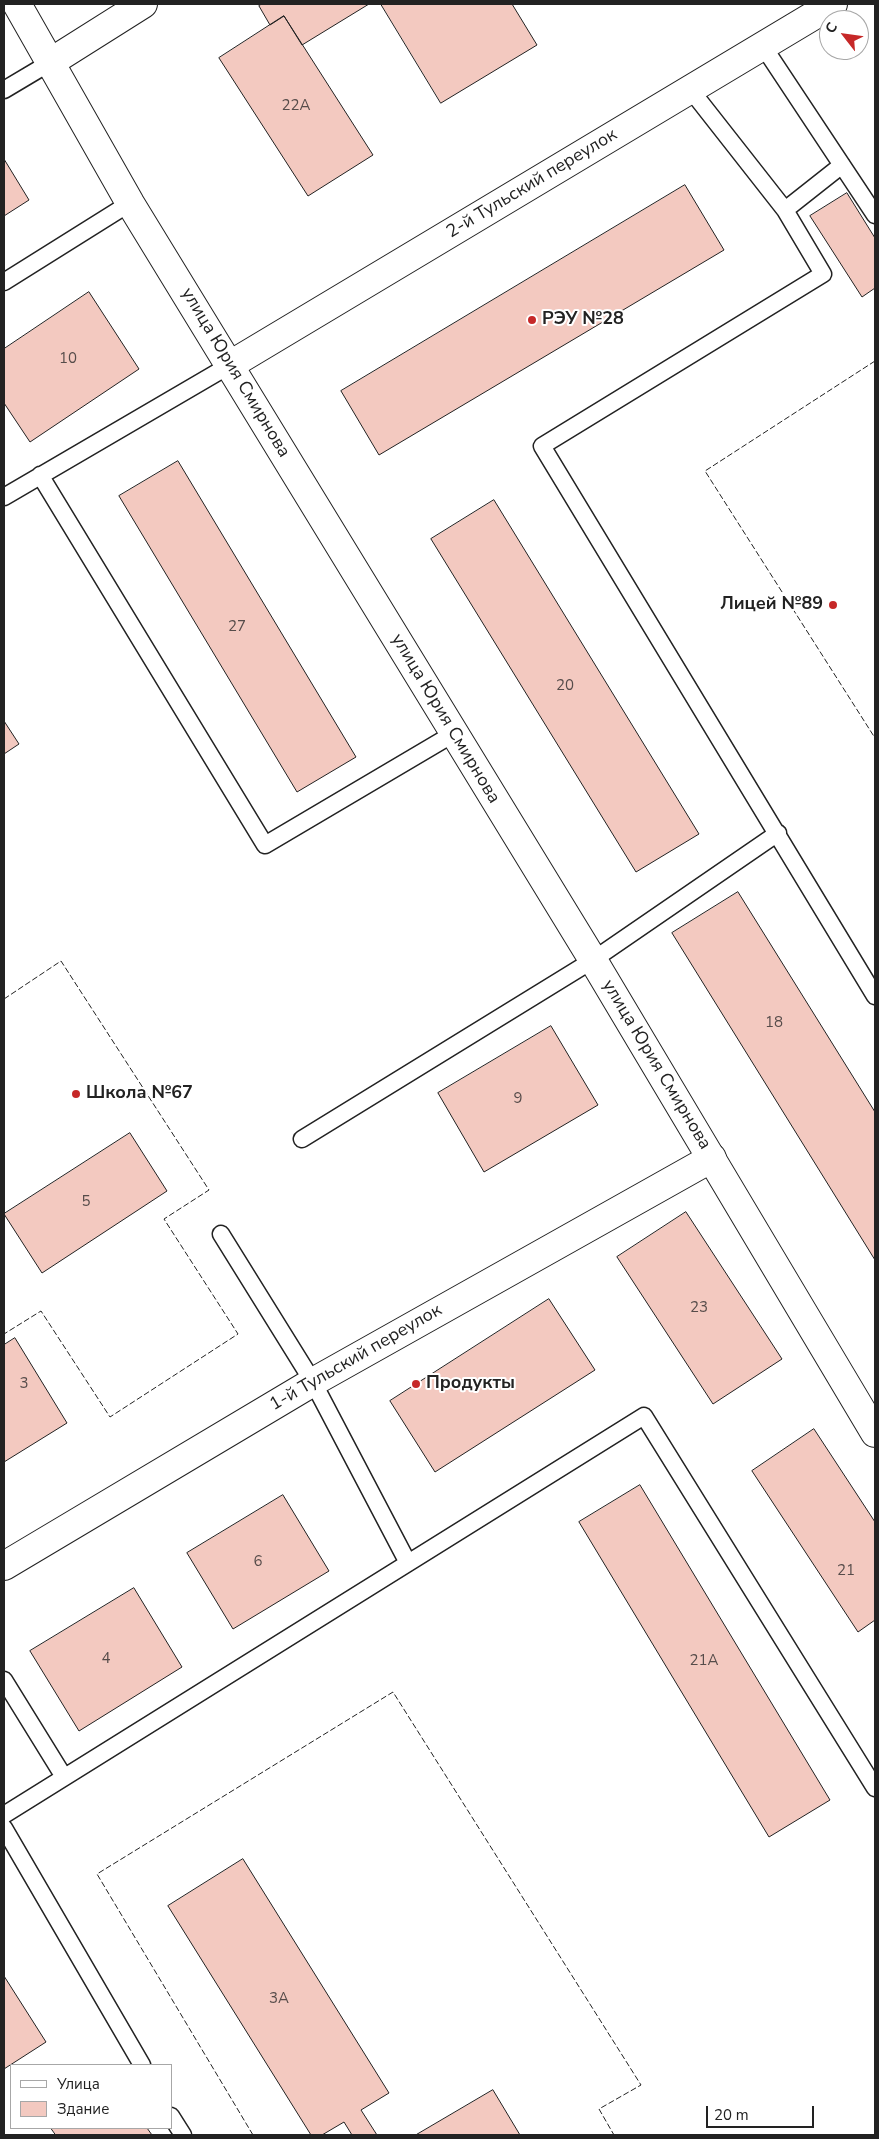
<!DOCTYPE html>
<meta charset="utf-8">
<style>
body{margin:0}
#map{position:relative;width:879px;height:2139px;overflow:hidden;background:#fff;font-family:"Nunito Sans",sans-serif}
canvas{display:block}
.frame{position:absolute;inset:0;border:5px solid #222;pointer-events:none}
.legend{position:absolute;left:10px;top:2064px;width:162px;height:65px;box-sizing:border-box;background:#fff;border:1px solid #a7a7a7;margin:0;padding:6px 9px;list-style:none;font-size:15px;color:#222}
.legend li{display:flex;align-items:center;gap:10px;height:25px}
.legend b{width:25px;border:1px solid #a7a7a7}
.north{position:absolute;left:819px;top:10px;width:50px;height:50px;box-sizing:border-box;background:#fff;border:1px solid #a7a7a7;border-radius:50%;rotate:300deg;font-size:14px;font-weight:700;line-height:20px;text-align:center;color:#222}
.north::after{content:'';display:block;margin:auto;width:18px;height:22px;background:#c62828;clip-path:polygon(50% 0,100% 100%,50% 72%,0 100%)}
.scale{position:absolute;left:706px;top:2106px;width:108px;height:22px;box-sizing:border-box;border:2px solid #222;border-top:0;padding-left:6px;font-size:15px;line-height:18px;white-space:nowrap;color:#222;-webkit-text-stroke:4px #fff;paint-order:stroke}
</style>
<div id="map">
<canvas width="879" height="2139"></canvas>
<div class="frame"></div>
<ul class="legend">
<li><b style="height:6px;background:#fff"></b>Улица</li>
<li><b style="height:14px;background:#f3c9c0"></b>Здание</li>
</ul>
<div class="north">С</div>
<div class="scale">20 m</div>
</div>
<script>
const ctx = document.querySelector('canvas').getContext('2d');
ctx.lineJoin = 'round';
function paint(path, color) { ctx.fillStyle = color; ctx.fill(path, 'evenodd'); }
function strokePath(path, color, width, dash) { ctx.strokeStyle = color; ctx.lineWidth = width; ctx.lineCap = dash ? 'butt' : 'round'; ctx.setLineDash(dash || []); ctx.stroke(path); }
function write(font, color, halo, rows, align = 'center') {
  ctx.font = font + ' "Nunito Sans",sans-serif'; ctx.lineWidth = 4; ctx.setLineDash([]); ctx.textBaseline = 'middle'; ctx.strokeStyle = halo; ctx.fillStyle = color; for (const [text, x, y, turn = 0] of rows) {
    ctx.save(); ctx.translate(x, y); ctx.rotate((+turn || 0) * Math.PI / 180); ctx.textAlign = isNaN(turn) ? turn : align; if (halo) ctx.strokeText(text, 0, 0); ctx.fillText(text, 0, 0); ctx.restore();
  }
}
const building = new Path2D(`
 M 262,4 L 369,4 L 302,45 L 284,16 L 270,25 L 259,6 Z
 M 381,4 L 512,4 L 537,45 L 441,103 Z
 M 284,16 L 373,155 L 308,196 L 219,58 Z
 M 4,159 L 29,200 L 4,216 Z
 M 685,185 L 724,250 L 379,455 L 341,391 Z
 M 847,193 L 875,238 L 875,288 L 862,297 L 810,216 Z
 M 89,292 L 139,369 L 30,442 L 4,403 L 4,349 Z
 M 178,461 L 356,757 L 297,792 L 119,496 Z
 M 494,500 L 699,834 L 636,872 L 431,539 Z
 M 4,721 L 19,744 L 4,754 Z
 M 738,892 L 875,1112 L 875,1260 L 672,933 Z
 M 551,1026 L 598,1105 L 484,1172 L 438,1093 Z
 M 130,1133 L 167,1191 L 42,1273 L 4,1214 Z
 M 686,1212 L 782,1359 L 713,1404 L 617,1257 Z
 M 549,1299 L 595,1370 L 435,1472 L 390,1401 Z
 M 15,1338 L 67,1423 L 4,1462 L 4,1345 Z
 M 814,1429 L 875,1522 L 875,1620 L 858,1632 L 752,1471 Z
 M 640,1485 L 830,1800 L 769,1837 L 579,1522 Z
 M 283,1495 L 329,1571 L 233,1629 L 187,1553 Z
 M 134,1588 L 182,1667 L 79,1731 L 30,1651 Z
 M 243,1859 L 389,2093 L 361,2110 L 377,2135 L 352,2135 L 344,2122 L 322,2135 L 311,2135 L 168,1906 Z
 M 4,1976 L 46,2042 L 4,2069 Z
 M 493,2090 L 520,2135 L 416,2135 Z
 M 51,2128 L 147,2128 L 152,2135 L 56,2135 Z`);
const lane = new Path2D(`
 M 763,46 L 875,215
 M 690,89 L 785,210 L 823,274 L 542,446 L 875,996
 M 4,90 L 51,62
 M 785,210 L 842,165
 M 4,282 L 130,203
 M 40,475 L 265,845 L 453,734
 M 4,497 L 230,365
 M 302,1139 L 593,960 L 778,833
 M 221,1234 L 313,1382 L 408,1563
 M 4,1680 L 64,1777
 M 4,1815 L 644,1416 L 875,1788
 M 4,1828 L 142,2065
 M 171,2116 L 183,2135`);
const street = new Path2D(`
 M 51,62 L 143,4
 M 230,365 L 833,4
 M 4,1566 L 313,1382 L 712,1158`);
const secondary = new Path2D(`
 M 17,4 L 130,203 L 593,960 L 875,1433`);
const fence = new Path2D(`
 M 875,361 L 705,471 L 875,738
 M 4,999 L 61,961 L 209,1190 L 164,1219 L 238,1334 L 110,1417 L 41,1311 L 4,1334
 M 253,2135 L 97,1874 L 393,1692 L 641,2085 L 599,2109 L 614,2135`);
const markers = [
 [532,320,5,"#c62828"],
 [833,605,5,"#c62828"],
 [76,1094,5,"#c62828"],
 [416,1384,5,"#c62828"]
];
const numberNames = [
 ["22А",296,106],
 ["10",68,359],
 ["27",237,627],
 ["20",565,686],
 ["18",774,1023],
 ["9",518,1099],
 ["5",86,1202],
 ["23",699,1308],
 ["3",24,1384],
 ["6",258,1562],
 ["21",846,1571],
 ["4",106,1659],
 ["21А",704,1661],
 ["3А",279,1999]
];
const streetNames = [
 ["2-й Тульский переулок",532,184,-31],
 ["улица Юрия Смирнова",235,373,59],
 ["улица Юрия Смирнова",445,719,59],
 ["улица Юрия Смирнова",656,1065,59],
 ["1-й Тульский переулок",356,1358,-30]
];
const poiNames = [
 ["РЭУ №28",542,320],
 ["Лицей №89",823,605,"right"],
 ["Школа №67",86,1094],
 ["Продукты",426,1384]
];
paint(building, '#f3c9c0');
strokePath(building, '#222', 1);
strokePath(lane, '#222', 19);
strokePath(street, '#222', 30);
strokePath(secondary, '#222', 30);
strokePath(lane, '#fff', 16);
strokePath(street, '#fff', 28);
strokePath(secondary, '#fff', 28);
strokePath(fence, '#222', 1, [6, 2.5]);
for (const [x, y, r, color] of markers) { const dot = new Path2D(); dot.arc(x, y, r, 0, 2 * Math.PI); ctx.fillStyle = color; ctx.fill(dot); strokePath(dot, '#fff', 2); }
write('15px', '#564c4a', null, numberNames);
write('18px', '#222', '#fff', streetNames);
write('bold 18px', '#222', '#fff', poiNames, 'left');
</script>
